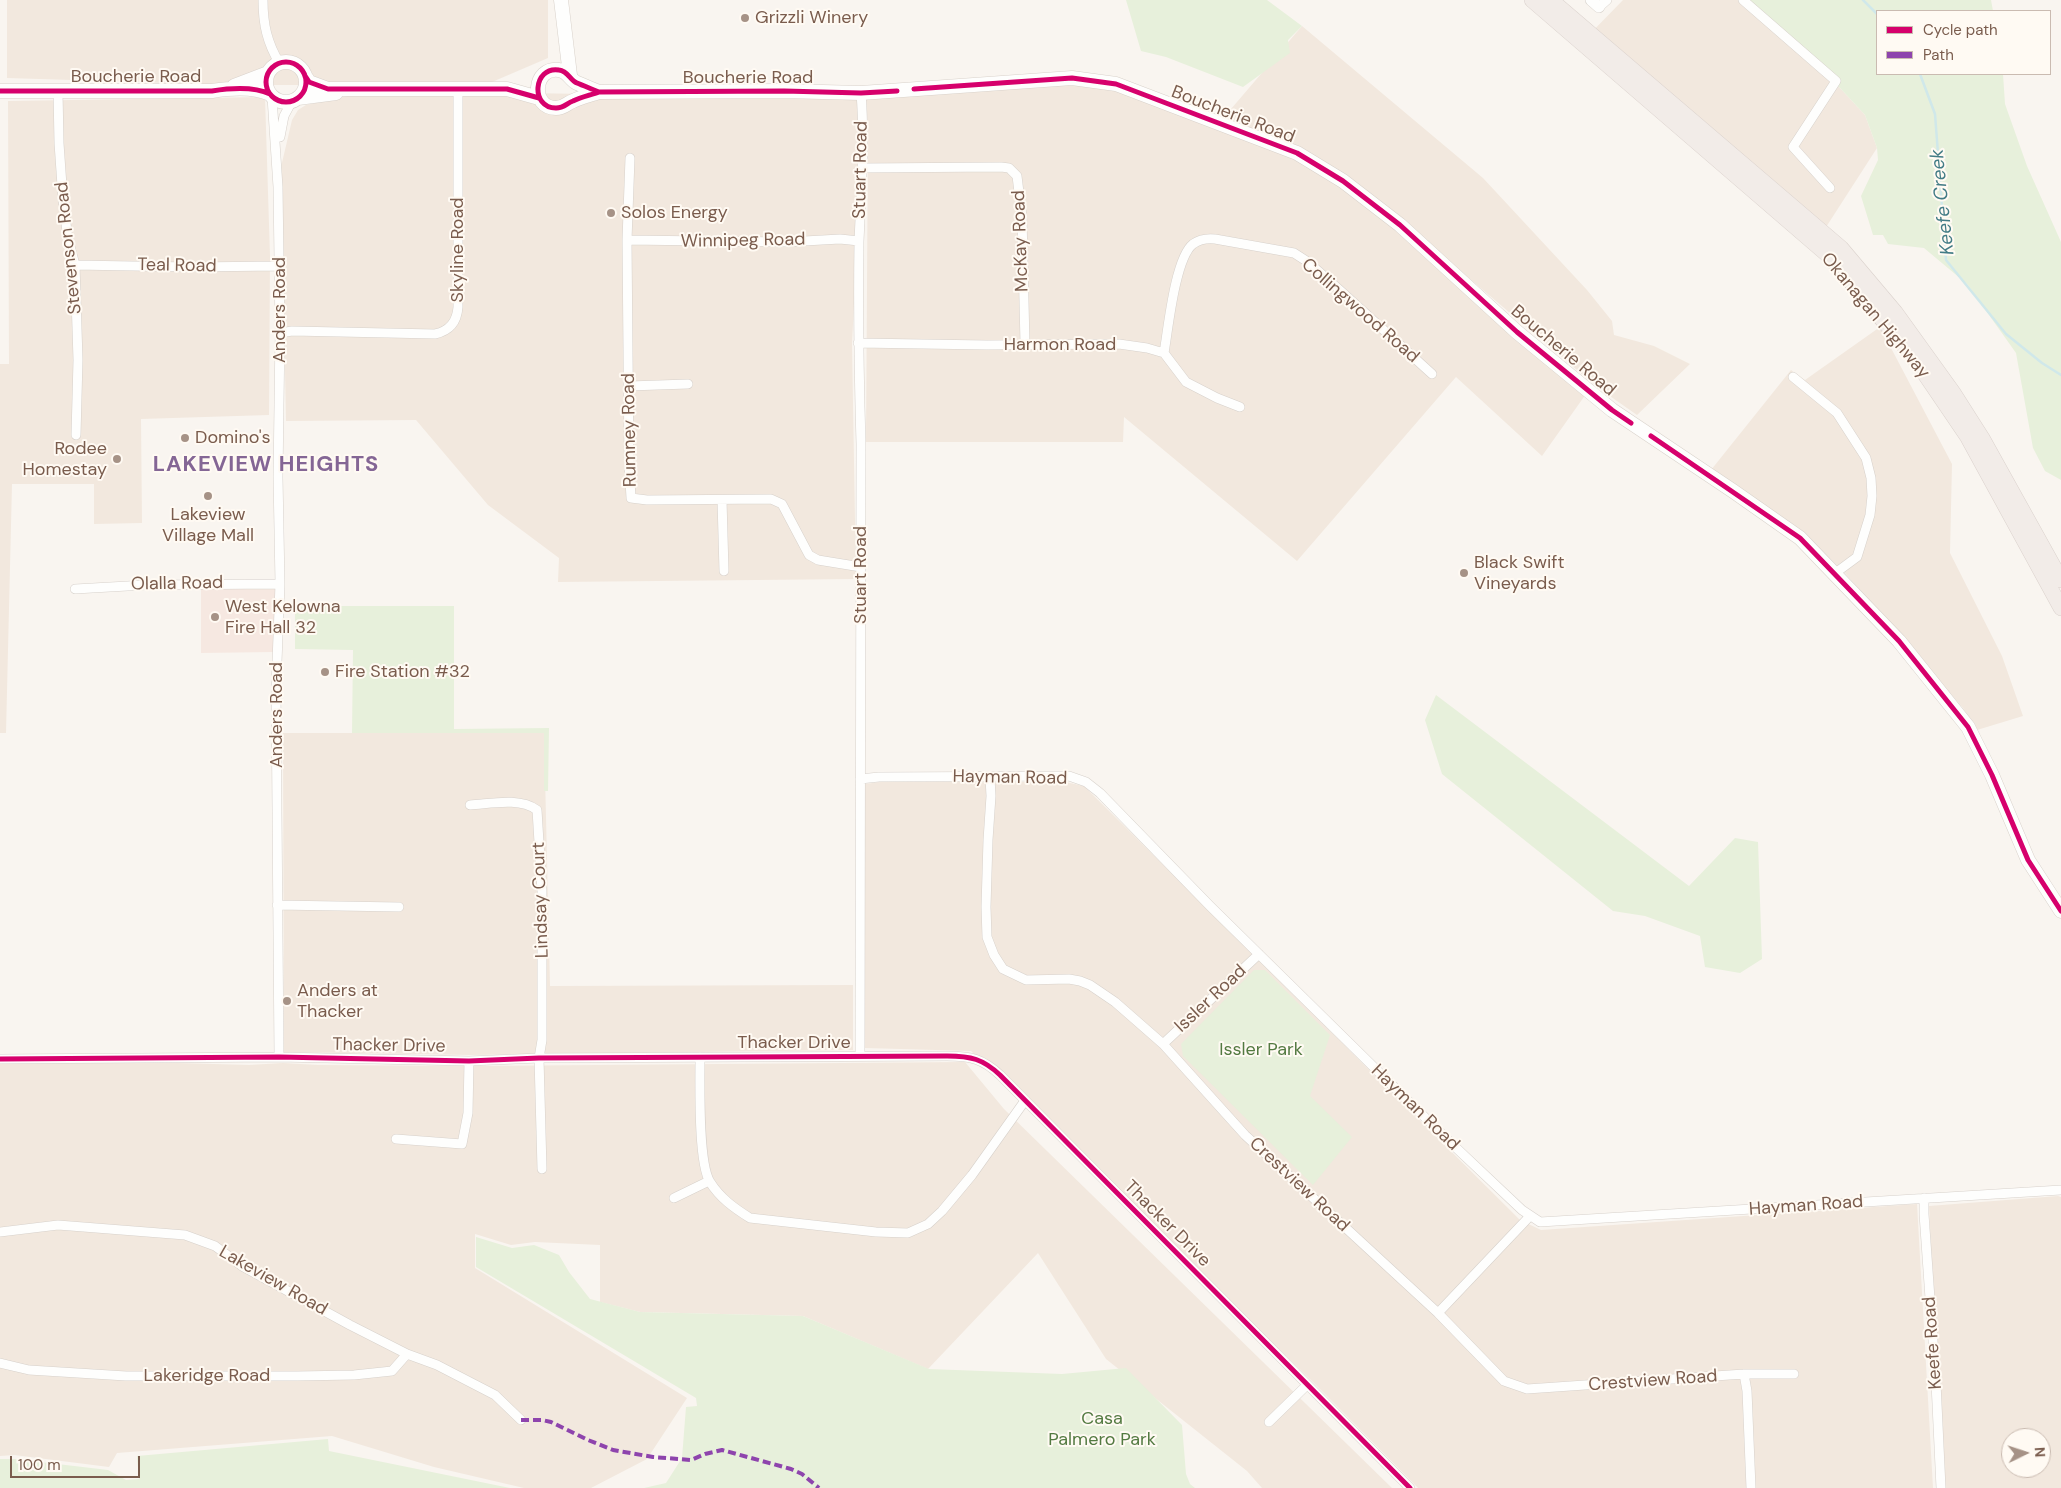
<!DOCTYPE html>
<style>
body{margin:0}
#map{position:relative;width:2061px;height:1488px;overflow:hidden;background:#f9f5f0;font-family:"DM Sans",sans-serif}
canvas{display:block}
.legend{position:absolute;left:1876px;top:10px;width:175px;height:65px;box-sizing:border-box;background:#fffaf3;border:1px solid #cabbb1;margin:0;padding:6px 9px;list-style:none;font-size:15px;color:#7a5c4d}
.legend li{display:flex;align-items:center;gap:10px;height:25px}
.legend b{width:25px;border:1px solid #cabbb1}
.north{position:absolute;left:2001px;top:1428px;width:50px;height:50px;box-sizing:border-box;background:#fffaf3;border:1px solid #cabbb1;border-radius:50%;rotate:86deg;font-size:14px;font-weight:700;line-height:20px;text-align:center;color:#7a5c4d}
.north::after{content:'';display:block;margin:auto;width:18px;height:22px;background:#a69286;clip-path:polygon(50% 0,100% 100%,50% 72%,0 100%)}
.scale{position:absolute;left:10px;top:1456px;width:130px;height:22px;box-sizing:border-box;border:2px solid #7a5c4d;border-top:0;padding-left:6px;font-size:15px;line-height:18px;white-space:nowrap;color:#7a5c4d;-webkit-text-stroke:4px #fffaf3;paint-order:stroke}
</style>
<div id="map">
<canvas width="2061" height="1488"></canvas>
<ul class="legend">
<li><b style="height:6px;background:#d6006c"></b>Cycle path</li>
<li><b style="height:6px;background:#8e44ad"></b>Path</li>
</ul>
<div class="north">N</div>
<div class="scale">100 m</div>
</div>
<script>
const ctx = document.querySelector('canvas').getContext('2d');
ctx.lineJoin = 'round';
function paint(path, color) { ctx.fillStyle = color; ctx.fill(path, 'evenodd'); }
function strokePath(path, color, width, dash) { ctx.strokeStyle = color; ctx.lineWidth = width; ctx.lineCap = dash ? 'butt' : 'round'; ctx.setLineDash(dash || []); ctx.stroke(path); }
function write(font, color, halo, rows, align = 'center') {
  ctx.font = font + ' "DM Sans",sans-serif'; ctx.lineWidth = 4; ctx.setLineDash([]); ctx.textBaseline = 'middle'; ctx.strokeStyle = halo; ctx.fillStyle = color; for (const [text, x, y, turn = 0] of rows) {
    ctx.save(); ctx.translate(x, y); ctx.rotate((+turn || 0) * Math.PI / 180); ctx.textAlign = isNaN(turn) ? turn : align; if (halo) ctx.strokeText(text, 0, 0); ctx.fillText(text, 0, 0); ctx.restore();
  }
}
const residential = new Path2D(`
 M 7,0 L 548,0 L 548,58 L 485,85 L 233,85 L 7,78 Z
 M 1623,0 L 1741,0 L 1840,88 L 1865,115 L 1877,148 L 1819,238 L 1585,39 Z
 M 1302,26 L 1483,178 L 1587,290 L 1612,321 L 1614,335 L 1654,346 L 1690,364 L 1637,415 L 1597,387 L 1403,222 L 1345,177 L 1223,121 L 1225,116 Z
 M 1067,82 L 1116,89 L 1292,157 L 1339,186 L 1390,224 L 1586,394 L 1542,456 L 1456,377 L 1297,561 L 1124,417 L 1123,442 L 866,442 L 868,128 L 866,97 Z
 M 523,93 L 856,98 L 863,122 L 852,344 L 856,579 L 558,582 L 559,558 L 488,505 L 416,420 L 286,421 L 281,167 L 292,120 L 298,110 L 306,105 L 352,95 Z
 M 265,97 L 270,256 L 269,415 L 141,419 L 142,523 L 94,524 L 94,484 L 12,484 L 6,733 L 0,733 L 0,364 L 9,364 L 8,101 Z
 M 1880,327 L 1952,464 L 1950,553 L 2002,656 L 2023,716 L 1977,730 L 1963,708 L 1844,572 L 1800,530 L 1711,470 L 1791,370 L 1805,380 Z
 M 283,733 L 544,733 L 550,986 L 853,985 L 853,1050 L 470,1055 L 284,1052 Z
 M 880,782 L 1065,782 L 1084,786 L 1520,1220 L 1541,1230 L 1917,1204 L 1933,1488 L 1418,1488 L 1313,1382 L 971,1051 L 865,1048 L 865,784 Z
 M 0,1058 L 249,1065 L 283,1063 L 318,1065 L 475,1066 L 965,1062 L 1004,1109 L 1392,1488 L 1262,1488 L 1247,1471 L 1106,1359 L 1038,1253 L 928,1369 L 803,1316 L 640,1312 L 600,1302 L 600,1245 L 535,1242 L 511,1245 L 475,1234 L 475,1268 L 687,1398 L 647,1459 L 591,1488 L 524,1488 L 434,1467 L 332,1436 L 117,1453 L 109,1467 L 14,1455 L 0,1456 Z
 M 2058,1196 L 2061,1197 L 2061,1488 L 1942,1488 L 1929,1206 ZM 2011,1438 L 2041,1438 L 2041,1468 L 2011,1468 Z`);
const commercial = new Path2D(`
 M 277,586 L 274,652 L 201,653 L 201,587 Z`);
const green = new Path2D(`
 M 1126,0 L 1267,0 L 1302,26 L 1288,40 L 1290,53 L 1243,87 L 1166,57 L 1141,51 Z
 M 1741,0 L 1991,0 L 1993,11 L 1877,11 L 1877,74 L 2003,74 L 2005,104 L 2027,166 L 2061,242 L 2061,480 L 2045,471 L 2033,448 L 2016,353 L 1967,284 L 1924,248 L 1888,244 L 1883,235 L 1873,235 L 1861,196 L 1878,160 L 1877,148 L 1865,115 L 1840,88 Z
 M 295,606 L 454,606 L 454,729 L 549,728 L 548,791 L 544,791 L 544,733 L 352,733 L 353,650 L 295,649 Z
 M 1436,695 L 1689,886 L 1735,838 L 1758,842 L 1762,959 L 1740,973 L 1705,967 L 1700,936 L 1645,916 L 1613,911 L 1442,774 L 1425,720 Z
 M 1254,970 L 1265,970 L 1330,1035 L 1310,1096 L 1352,1137 L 1313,1185 L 1183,1056 L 1181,1044 Z
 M 476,1237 L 512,1248 L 534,1245 L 559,1255 L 569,1272 L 590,1299 L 640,1312 L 803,1316 L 929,1369 L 1062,1374 L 1126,1368 L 1182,1425 L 1186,1474 L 1190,1484 L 1195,1488 L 644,1488 L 666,1483 L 682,1458 L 686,1407 L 697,1406 L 696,1398 L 476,1267 Z
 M 328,1439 L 329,1451 L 510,1488 L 0,1488 L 0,1459 L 15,1459 L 108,1470 L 126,1480 L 139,1479 L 137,1456 Z`);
const stream = new Path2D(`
 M 1863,0 L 1877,14
 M 1920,74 L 1935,114 L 1946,260 L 2006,334 L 2042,363 L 2061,375`);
const minor = new Path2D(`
 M 263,0 C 263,24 267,43 280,64
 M 1743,0 L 1836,81 L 1793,147 L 1830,188
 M 1599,7 L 1607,0
 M 58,91 L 59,143 L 63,200 L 68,239 L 75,265 L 78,360 L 76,435
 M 272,97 L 278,187 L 280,333 L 278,477 L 280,584 L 276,688 L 279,1057
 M 280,137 L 284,116 L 292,101
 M 630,158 L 627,240 L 629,463 L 631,498 L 647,500 L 771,499 L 782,504 L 809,555 L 818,560 L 861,567
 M 862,168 L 1001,167 L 1009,168 L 1017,176 L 1022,217 L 1025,344
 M 627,240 L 787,242 L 840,239 L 859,241
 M 75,265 L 190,267 L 280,266
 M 280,333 L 292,331 L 435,334 C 449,331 457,322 458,307 L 458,90
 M 858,343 L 987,345 L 1119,344 L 1147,348 L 1164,353 L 1186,382 L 1217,398 L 1240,407
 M 1164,353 C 1168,330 1175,258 1193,244 C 1200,239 1206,238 1215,239 L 1294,253 L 1308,262 L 1343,293 L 1432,374
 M 1793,377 L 1837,413 L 1866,458 L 1871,478 L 1872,496 L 1870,515 L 1857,557 L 1834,574
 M 629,386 L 688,384
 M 722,500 L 724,571
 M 75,589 L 145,585 L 280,584
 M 990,778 L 991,796 L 988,840 L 986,907 L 987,937 L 994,955 L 1003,969 L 1026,980 L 1069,979 L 1080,981 L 1090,985 L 1115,1002 L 1163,1044 L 1245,1135 L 1438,1313 L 1504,1381 L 1527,1389 L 1744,1374 L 1794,1374
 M 860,779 L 879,777 L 1069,776 L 1086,782 L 1100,793 L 1210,906 L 1451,1143 L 1522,1210 L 1540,1222 L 2061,1190
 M 470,805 C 490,804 519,797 537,810 L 542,891 L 542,1040 L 539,1058 L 542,1169
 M 277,905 L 399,907
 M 1163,1044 L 1259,954
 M 860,1056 L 861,444 C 859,376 858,309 859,242 C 861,192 865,143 861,93
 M 700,1057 C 700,1084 698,1163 710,1182 C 720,1198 734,1208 750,1218 L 876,1232 L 908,1233 L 928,1224 L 942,1211 L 972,1175 L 1024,1102
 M 0,1059 L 279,1057 L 469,1061 L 539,1058 L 947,1056 C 971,1056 983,1059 1000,1075 L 1410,1488
 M 396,1139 L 462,1144 L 468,1113 L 469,1061
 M 674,1198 L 709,1181
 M 1924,1198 L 1924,1214 L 1936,1383 L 1941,1488
 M 0,1232 L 58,1225 L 185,1235 L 215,1246 L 242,1266 L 350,1325 L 407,1354 L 437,1365 L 495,1395 L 521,1420
 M 1438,1313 L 1530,1216
 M 0,1363 L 29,1370 L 126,1376 L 297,1376 L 354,1375 L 392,1371 L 407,1354
 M 1744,1374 L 1747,1391 L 1751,1488
 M 1269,1422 L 1307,1385`);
const tertiary = new Path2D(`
 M 1591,0 L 1599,7`);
const secondary = new Path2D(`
 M 561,0 L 570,75
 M266 82a20 20 0 1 1 40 0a20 20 0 1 1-40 0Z
 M 305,76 L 309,82 L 328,89 L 507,89 L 539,98
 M 234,86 L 268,73
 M 0,91 L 212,91 C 231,88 253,86 270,94
 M 599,92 C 592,89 584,86 577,83 C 570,80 568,71 559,70 C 533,66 530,108 556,108 C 564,108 567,103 573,101 C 581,97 591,95 599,92 L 784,91 L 861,93 L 1072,78 L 1116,84 L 1297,153 L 1343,181 L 1400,225 L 1517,332 L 1612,410 L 1733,491 L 1800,538 L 1899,641 L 1968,727 L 1992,775 L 2028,860 L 2061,911
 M 298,98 L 336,93`);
const trunk = new Path2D(`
 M 1532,0 L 1829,256 L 1912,355 L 1967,436 L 2061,608
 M 1551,0 L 1841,248 L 1895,312 L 1954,394 L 1982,438 L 2061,580`);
const quiet = new Path2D(`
 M 521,1420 L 542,1420 L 551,1422 L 588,1440 L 613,1450 L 653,1457 L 691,1460 L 705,1454 L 722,1450 L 791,1469 L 802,1474 L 819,1488`);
const cycleway = new Path2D(`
 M266 82a20 20 0 1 1 40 0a20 20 0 1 1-40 0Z
 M 305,76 L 309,82 L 328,89 L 507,89 L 539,98
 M 914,89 L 1072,78 L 1116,84 L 1297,153 L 1343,181 L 1400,225 L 1517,332 L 1612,410 L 1631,423
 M 0,91 L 212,91 C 231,88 253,86 270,94
 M 599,92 C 592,89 584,86 577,83 C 570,80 568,71 559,70 C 533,66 530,108 556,108 C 564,108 567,103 573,101 C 581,97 591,95 599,92 L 784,91 L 861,93 L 897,91
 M 1651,436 L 1800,538 L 1899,641 L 1968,727 L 1992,775 L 2028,860 L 2061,911
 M 0,1059 L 279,1057 L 469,1061 L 539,1058 L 947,1056 C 971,1056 983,1059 1000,1075 L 1410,1488`);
const markers = [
 [745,18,5,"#a69286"],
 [611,213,5,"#a69286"],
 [185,438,5,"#a69286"],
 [117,459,5,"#a69286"],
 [208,496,5,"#a69286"],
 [1464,573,5,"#a69286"],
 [215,617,5,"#a69286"],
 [325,672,5,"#a69286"],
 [287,1001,5,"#a69286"]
];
const poiNames = [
 ["Grizzli Winery",755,18],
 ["Solos Energy",621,213],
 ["Domino's",195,438],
 ["Rodee",107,449,"right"],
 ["Homestay",107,470,"right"],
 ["Lakeview",208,515,"center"],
 ["Village Mall",208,536,"center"],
 ["Black Swift",1474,563],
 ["Vineyards",1474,584],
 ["West Kelowna",225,607],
 ["Fire Hall 32",225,628],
 ["Fire Station #32",335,672],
 ["Anders at",297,991],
 ["Thacker",297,1012]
];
const streetNames = [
 ["Boucherie Road",136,77],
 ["Boucherie Road",748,78],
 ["Boucherie Road",1233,115,21],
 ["Stuart Road",861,170,-89],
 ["Winnipeg Road",743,241,-1],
 ["McKay Road",1021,241,-92],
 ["Stevenson Road",69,248,-96],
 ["Skyline Road",458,250,-90],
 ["Teal Road",177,266,1],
 ["Anders Road",280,310,-90],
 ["Collingwood Road",1360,311,41],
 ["Okanagan Highway",1875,316,50],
 ["Harmon Road",1060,345],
 ["Boucherie Road",1563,351,40],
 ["Rumney Road",630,430,-91],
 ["Stuart Road",861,575,-90],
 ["Olalla Road",177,584,-1],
 ["Anders Road",277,715,-90],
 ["Hayman Road",1010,778,1],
 ["Lindsay Court",541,900,-92],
 ["Issler Road",1211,999,-43],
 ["Thacker Drive",794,1043],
 ["Thacker Drive",389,1046,1],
 ["Hayman Road",1415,1108,44],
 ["Crestview Road",1299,1185,43],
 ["Hayman Road",1806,1206,-4],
 ["Thacker Drive",1167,1224,45],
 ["Lakeview Road",273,1281,30],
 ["Keefe Road",1933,1343,-94],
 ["Lakeridge Road",207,1376],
 ["Crestview Road",1653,1381,-4]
];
const parkNames = [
 ["Issler Park",1261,1050],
 ["Casa",1102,1419],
 ["Palmero Park",1102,1440]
];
const waterNames = [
 ["Keefe Creek",1943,202,-96]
];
const districtNames = [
 ["LAKEVIEW HEIGHTS",266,465]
];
paint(residential, '#f2e8de');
paint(commercial, '#f6e8e1');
paint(green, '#e7f0db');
strokePath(stream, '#d0e8ea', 2.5);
strokePath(minor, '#d7d1cb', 10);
strokePath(tertiary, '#d7d1cb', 12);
strokePath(secondary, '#d9d2cb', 15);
strokePath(trunk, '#dad1cc', 16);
strokePath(minor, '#fefefd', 9);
strokePath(tertiary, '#fefefd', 11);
strokePath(secondary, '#fefefd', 14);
strokePath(trunk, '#f2ece8', 15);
strokePath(quiet, '#8e44ad', 4, [8, 4]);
strokePath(cycleway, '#d6006c', 5);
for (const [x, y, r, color] of markers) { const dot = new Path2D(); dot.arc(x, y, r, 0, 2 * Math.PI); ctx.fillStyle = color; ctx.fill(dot); strokePath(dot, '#fffaf3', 2); }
write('18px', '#7a5c4d', '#fffaf3', poiNames, 'left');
write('18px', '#7a5c4d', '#fffaf3', streetNames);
write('18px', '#537a41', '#fffaf3', parkNames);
write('italic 19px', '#437c86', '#fffaf3', waterNames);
ctx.letterSpacing = '1px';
write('bold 22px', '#846695', '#fffaf3', districtNames);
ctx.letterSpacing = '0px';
</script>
